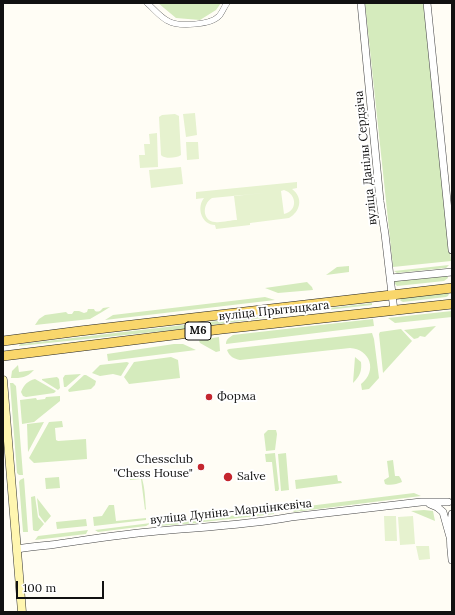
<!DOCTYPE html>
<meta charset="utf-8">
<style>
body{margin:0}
#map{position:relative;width:455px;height:615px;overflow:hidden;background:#fffdf5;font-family:Lora,serif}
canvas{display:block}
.frame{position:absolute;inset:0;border:4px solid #111;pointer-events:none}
.scale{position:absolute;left:16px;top:581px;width:88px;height:18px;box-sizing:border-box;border:2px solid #111;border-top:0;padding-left:5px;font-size:12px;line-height:14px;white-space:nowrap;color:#111;-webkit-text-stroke:3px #fff;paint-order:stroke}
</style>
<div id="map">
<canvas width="455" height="615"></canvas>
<div class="frame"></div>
<div class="scale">100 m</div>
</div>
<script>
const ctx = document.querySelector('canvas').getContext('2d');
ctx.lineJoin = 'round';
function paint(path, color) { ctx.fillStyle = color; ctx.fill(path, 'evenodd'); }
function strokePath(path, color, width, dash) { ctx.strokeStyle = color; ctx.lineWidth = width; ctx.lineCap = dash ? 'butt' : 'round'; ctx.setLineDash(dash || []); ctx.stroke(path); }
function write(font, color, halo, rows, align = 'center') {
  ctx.font = font + ' Lora,serif'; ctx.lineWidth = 4; ctx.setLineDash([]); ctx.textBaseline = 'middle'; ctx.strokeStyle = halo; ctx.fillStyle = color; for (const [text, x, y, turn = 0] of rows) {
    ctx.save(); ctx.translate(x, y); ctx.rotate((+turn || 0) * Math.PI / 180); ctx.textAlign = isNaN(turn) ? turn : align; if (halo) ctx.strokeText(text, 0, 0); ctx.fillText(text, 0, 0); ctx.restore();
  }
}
const green = new Path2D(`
 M 158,3 L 221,3 L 216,10 L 200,20 L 176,18 Z
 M 365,3 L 424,3 L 451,261 L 393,267 Z
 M 449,265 L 446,268 L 397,273 L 394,271 Z
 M 349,266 L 349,272 L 326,275 L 337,267 Z
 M 447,275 L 448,278 L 444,281 L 397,286 L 395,284 L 394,281 Z
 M 307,282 L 312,287 L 313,290 L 278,293 L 265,288 Z
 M 447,293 L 449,294 L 448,296 L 446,297 L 403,302 L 401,301 L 400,300 L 401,298 Z
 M 265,297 L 275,300 L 105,320 L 113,315 Z
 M 372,303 L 372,305 L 291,314 L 183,329 L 19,346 L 19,345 L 21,344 Z
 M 110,307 L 102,312 L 90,319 L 35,325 L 39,319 L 45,315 L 66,312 L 68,314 L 72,314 L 74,311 L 79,311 L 84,313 L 87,312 L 88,309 L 94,309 C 95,312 97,312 100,311 L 103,308 Z
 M 452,311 L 452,317 L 395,323 L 388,318 Z
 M 373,319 L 374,326 L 226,344 C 226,339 229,338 233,335 Z
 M 436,326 L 425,337 L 420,336 L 418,338 L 414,339 L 404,330 Z
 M 401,329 L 412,341 L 383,373 L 379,334 L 380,332 Z
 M 372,333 L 374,339 L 379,378 L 369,389 L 362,390 L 361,384 C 378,371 370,349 350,348 L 240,360 C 234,359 229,356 227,350 L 229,349 Z
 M 219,337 L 220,351 L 216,352 L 200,343 L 199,341 L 200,340 Z
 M 174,344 L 183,344 L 196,350 L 108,361 L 107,354 Z
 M 171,357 L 178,360 L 180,378 L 129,384 L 124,377 L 134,362 Z
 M 355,357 L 361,362 C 362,371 360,376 353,383 Z
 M 127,362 L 129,363 L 121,376 L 113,374 L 100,376 L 92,373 L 100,365 Z
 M 18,365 L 19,372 L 34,370 C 26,378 22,378 11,378 L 12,371 Z
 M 81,374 L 66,387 L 64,387 L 63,378 L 65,375 Z
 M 84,375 L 86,375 L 96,381 L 95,385 L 91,389 L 69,392 L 68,390 Z
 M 57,377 L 59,379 L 60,388 L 58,390 L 42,380 L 42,379 Z
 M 35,379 L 56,391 L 54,393 L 26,397 L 23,396 L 21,392 C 24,384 28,381 35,379 Z
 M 10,383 L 13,383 L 16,386 L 23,475 L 19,475 L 17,473 Z
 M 60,396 L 60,401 L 34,422 L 22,424 L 20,400 L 36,398 L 37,400 L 45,399 L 46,397 Z
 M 62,421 L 63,427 L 55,428 L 56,440 L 58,441 L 86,439 L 87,459 L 34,463 L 29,458 L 49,422 Z
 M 44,422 L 28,452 L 27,424 Z
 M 268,430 L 276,430 L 277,434 L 275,450 L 266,451 L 264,434 Z
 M 275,453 L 279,489 L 278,491 L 275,491 L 275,490 L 272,462 L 266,462 L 265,454 Z
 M 286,453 L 289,490 L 281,491 L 278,454 Z
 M 393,460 L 395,476 L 399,476 L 401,479 L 402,482 C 397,484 390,486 385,484 L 384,480 L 389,477 L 387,461 Z
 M 128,471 L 138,471 C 145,479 145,498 146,509 L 145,510 L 141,479 L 130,480 Z
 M 337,475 L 338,481 L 341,481 L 342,483 L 296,489 L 295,480 Z
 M 59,477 L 60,488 L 46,489 L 45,478 Z
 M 24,478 L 28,532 L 23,532 L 19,482 L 20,480 Z
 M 414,493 L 421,496 L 294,512 L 292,510 L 292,508 Z
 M 35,496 L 38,517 L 44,524 L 38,531 L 35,531 L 33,530 L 31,497 Z
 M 37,498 L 51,516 L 45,523 L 39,515 Z
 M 109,505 L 114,505 L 116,521 L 146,518 L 146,520 L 94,526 L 93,517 L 102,516 Z
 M 424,510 L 433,511 L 435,521 L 411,511 Z
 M 273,511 L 274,514 L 203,522 L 203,519 Z
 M 86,519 L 87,526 L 57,529 L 56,522 Z
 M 198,520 L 199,523 L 158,526 L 156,524 Z
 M 151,523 L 146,526 L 98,532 L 95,530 Z
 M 88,530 L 86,534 L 35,540 L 38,536 Z`);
const pitch = new Path2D(`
 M 195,113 L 197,135 L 186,137 L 183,114 Z
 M 175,114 L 179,116 L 179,118 L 181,155 C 177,158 166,159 162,156 L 161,155 L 159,117 L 162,115 Z
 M 157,133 L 158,167 L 140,168 L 139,155 L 145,155 L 144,144 L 150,144 L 149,134 Z
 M 186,142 L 198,142 L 199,159 L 187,160 Z
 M 181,167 L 183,184 L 151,188 L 149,170 Z
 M 297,182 L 297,188 L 292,189 C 304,198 300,212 289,218 L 250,223 L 250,225 L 216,229 L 215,225 C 202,225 196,208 204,198 L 196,199 L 196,192 ZM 284,190 C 297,194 298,211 284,214 L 281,191 ZM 274,192 L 234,196 L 237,220 C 231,220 221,223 215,222 C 202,221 202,204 212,198 Z
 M 384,516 L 396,516 L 397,541 L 385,541 Z
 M 413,516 L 415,544 L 400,545 L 398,517 Z
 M 416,546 L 429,546 L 430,559 L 419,560 Z`);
const minor = new Path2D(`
 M 147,3 C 154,9 160,17 168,21 C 178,27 211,25 219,16 C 222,13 224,7 227,3`);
const tertiary = new Path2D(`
 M 361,3 L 380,201 L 385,234 L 394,311
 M 427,3 L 452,250
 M 391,278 L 452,272
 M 430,504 L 437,507 L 443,512 L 450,537
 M 452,514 C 449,531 450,544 452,560
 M 17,549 C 28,547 39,546 50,545 C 86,540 122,534 158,531 C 202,527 247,525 291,517 L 421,502 L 448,502`);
const secondary = new Path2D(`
 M 3,380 L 22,612`);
const primary = new Path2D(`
 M 3,341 L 80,331 L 452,288
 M 3,356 L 222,329 L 452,304`);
const markers = [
 [209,397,4,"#c4262e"],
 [201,467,4,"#c4262e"],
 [228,477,5,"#c4262e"]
];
const shields = [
 [198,331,26]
];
const shieldNames = [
 ["М6",198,331]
];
const streetNames = [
 ["вуліца Данілы Сердзіча",366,158,-96],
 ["вуліца Прытыцкага",274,311,-6],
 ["вуліца Дуніна-Марцінкевіча",231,512,-6]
];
const poiNames = [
 ["Форма",217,397],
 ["Chessclub",193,460,"right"],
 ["\"Chess House\"",193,474,"right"],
 ["Salve",237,477]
];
paint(green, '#d5ebbd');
paint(pitch, '#e6f2cf');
strokePath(minor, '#444', 6);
strokePath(tertiary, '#444', 8);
strokePath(secondary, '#333', 9);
strokePath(primary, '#222', 10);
strokePath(minor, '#fff', 5.5);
strokePath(tertiary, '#fff', 7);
strokePath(secondary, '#fff6b0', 8);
strokePath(primary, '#f9d66b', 9);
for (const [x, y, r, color] of markers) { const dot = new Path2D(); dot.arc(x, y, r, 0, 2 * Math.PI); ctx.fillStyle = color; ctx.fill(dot); strokePath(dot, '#fff', 1.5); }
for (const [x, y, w] of shields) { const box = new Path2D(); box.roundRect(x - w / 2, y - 9, w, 18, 3); ctx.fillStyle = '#fff'; ctx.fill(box); strokePath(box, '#111', 1); }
write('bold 11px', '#111', null, shieldNames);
write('12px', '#111', '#fff', streetNames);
write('12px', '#111', '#fff', poiNames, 'left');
</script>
